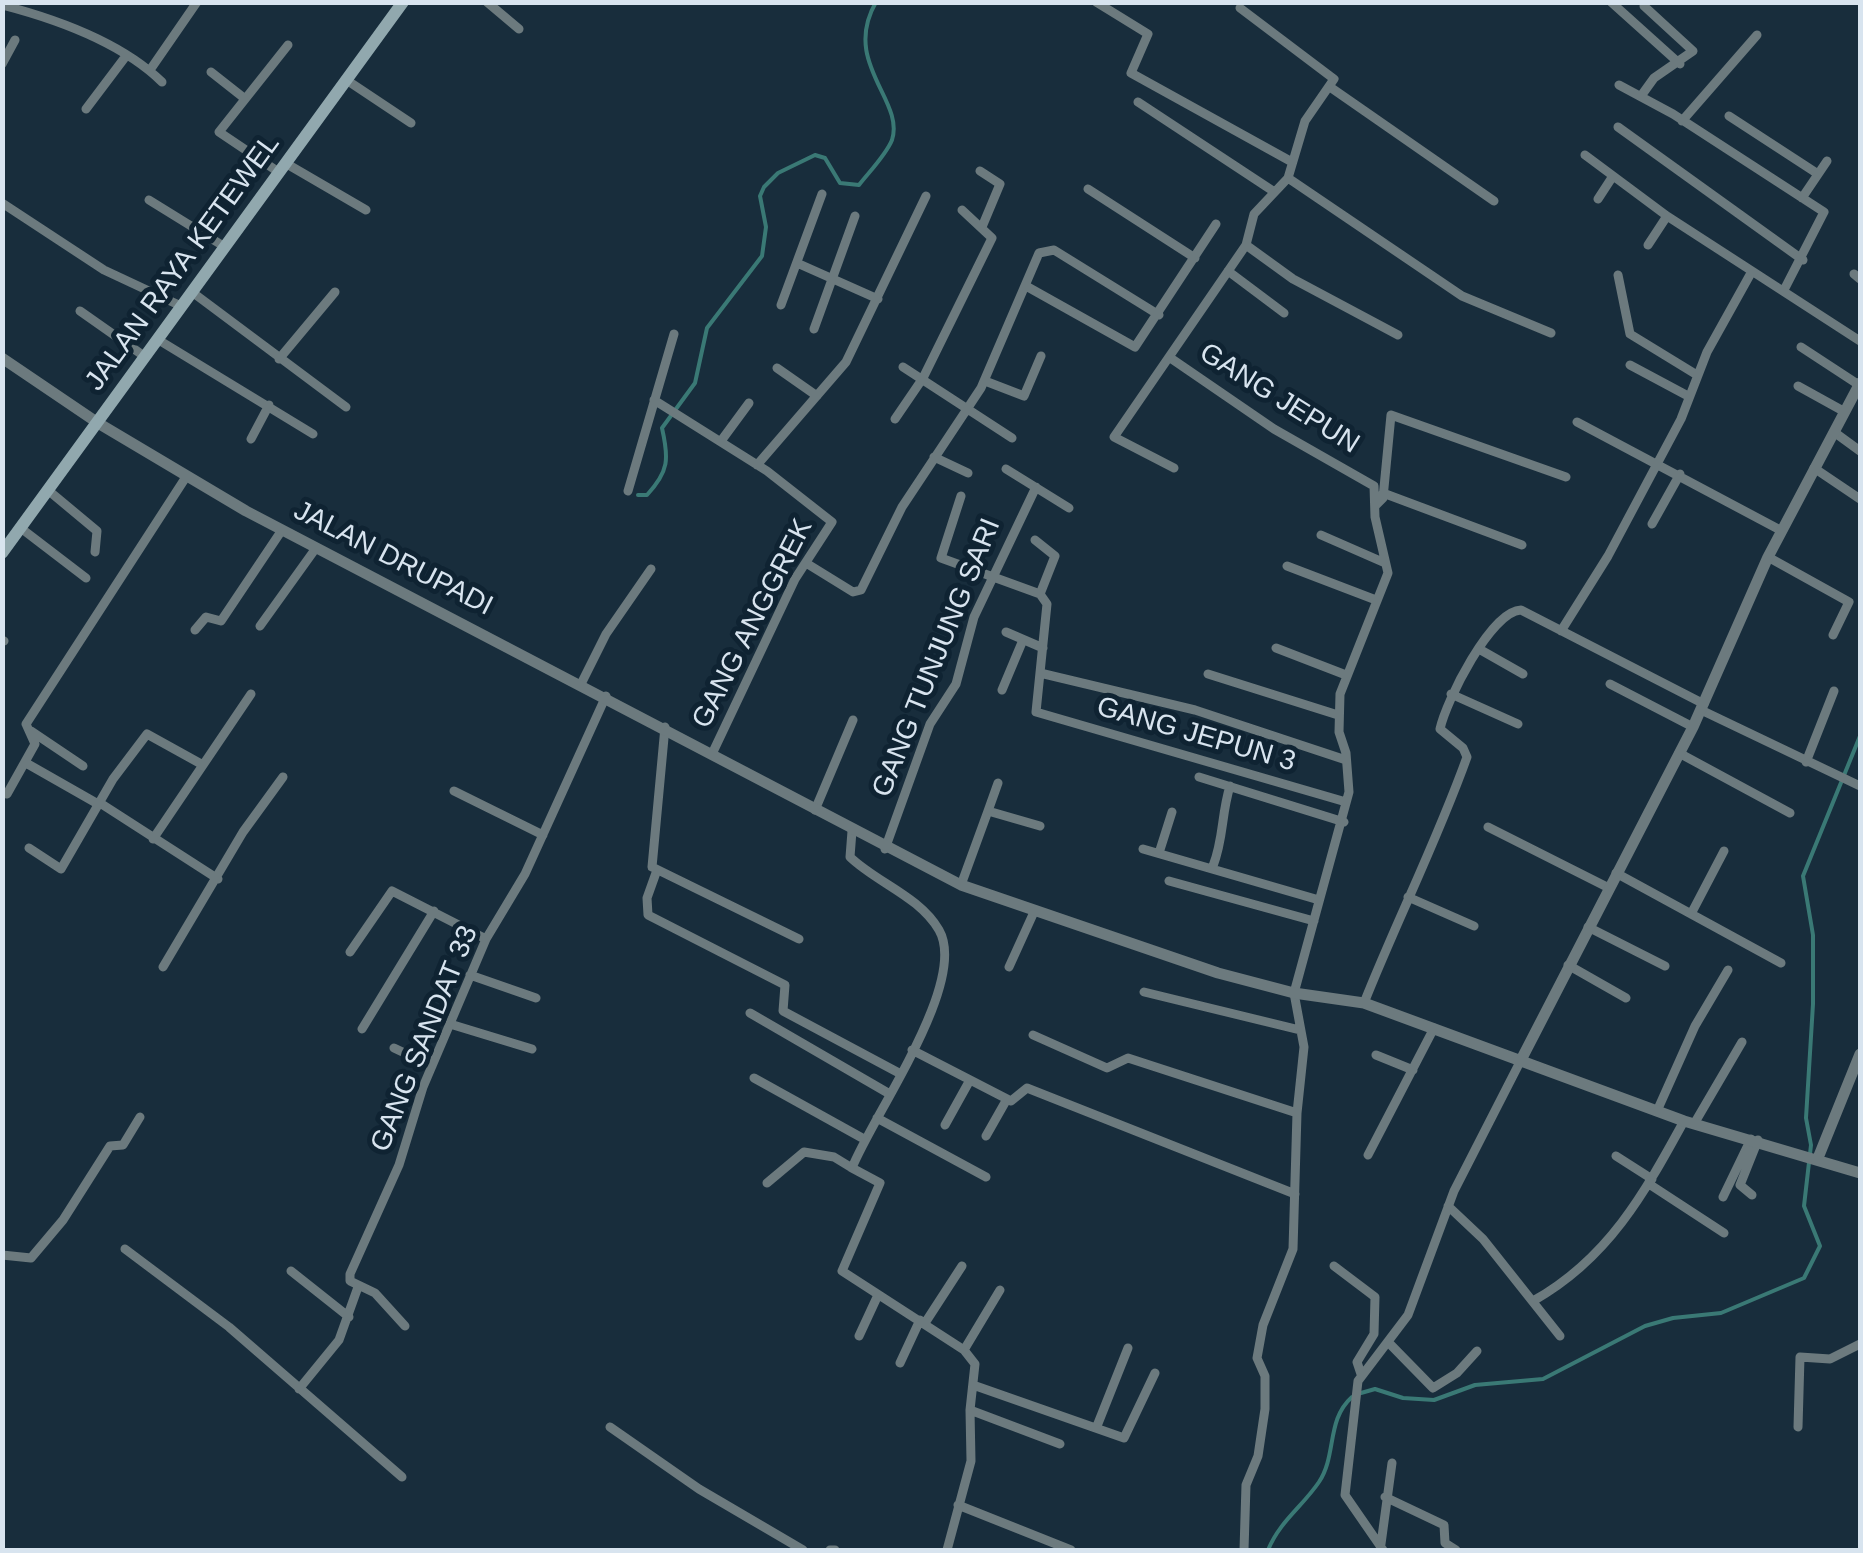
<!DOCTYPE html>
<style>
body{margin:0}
#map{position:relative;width:1863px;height:1553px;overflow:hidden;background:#182d3c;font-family:Arial,sans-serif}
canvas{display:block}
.frame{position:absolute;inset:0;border:5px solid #d8e4ef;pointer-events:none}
</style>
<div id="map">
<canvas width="1863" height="1553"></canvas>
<div class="frame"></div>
</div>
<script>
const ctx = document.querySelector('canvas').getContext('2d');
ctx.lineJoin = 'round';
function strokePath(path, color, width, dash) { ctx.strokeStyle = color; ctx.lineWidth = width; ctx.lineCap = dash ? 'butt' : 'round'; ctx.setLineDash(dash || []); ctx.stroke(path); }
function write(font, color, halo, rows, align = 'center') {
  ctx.font = font + ' Arial,sans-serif'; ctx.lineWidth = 10; ctx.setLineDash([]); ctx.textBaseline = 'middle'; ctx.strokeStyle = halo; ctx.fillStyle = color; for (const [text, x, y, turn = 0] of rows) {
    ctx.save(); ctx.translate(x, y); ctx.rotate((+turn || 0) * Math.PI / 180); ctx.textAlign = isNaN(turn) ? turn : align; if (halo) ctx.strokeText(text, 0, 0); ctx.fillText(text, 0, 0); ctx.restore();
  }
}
const stream = new Path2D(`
 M 1860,4 L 1860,52
 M 638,495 L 647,495 C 669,471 669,459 662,428 L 695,383 L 707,328 L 762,256 L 766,227 L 760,196 L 764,187 L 778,173 L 815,155 L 825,158 L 840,183 L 859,185 C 869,172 886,155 892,140 C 905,100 841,63 876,2
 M 1361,1393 L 1375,1389 L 1403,1398 L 1434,1400 L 1475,1385 L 1543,1379 L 1645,1326 L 1673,1318 L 1721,1313 L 1804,1278 L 1820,1246 L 1804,1206 L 1811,1145 L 1806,1118 L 1813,1004 L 1813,935 L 1803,876 L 1860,736
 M 1268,1550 C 1280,1521 1302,1507 1319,1482 C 1337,1455 1326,1420 1352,1397`);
const minor = new Path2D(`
 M 487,2 L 519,29
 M 1096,2 L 1148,34 L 1131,73 L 1292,162
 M 1611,2 L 1680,64
 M 2,5 C 56,19 122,43 162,82
 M 2,64 L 15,40
 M 150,70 L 197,2
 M 211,72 L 244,98
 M 348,81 L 411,123
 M 1619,85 L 1673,114 L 1824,212 L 1784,290
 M 1330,87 L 1494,201
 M 1641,96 L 1654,78 L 1693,51 L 1644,6
 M 1138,102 L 1273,191
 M 86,109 L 126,56
 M 1729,116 L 1818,174
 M 1682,121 L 1757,35
 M 1618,127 L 1803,260
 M 1585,155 L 1667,216 L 1860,341
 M 287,164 L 366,210
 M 980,171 L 1000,184 L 982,227
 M 280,173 L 219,132 L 288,45
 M 1288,178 L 1462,296 L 1551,333
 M 1088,189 L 1195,258
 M 1802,198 L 1827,161
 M 1598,199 L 1613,176
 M 149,200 L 225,247
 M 2,203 L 104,270 L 181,306
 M 1246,245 L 1293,279 L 1398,335
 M 1648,245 L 1667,216
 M 797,263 L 878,299
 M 1228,271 L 1284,313
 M 1854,274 L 1860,279
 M 1618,275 L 1630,334 L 1697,375
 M 1026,286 L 1135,347 L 1216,224
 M 192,292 L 346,407
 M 781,305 L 822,194
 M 80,311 L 144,356
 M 814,329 L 855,216
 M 157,339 L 313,434
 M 1801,347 L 1859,385
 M 1169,357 L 1274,429 L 1374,486 L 1375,517 L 1388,573 L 1340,694 L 1339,732 L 1346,753 L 1349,792 L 1294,993 L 1304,1047 L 1297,1113
 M 279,359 L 335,292
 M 1630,365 L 1688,396
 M 903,367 L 1012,438
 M 777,368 L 817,396
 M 985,381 L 1024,396 L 1041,356
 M 1798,386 L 1845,412
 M 654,400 L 767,471 L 832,522 L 795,579 L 712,754
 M 895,419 L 923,378 L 992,238 L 962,210
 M 1577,422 L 1782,531
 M 1834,432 L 1860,451
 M 251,439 L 269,405
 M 721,441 L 749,403
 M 934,457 L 968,473
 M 757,465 L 846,362 L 926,196
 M 1174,468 L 1114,437 L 1246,245 L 1254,214 L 1288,178 L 1305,121 L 1334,79 L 1240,8
 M 1814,468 L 1860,499
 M 1006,469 L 1069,508
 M 49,491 L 97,531 L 95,552
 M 628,491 L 674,334
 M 1383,493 L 1522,545
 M 961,496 L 941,558 L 1040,594 L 1047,604 L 1036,712 L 1346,802
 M 1376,505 L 1383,498 L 1391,415 L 1566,477
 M 1652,524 L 1680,474
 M 22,529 L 86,578
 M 1321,535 L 1385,563
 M 1035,540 L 1055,556 L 1040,594
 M 1768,557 L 1849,602 L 1833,635
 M 806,563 L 853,592 L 861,590 L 902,507 L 981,388 L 1039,253 L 1054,250 L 1159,315
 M 1287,566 L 1376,600
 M 260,626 L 316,548
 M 195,630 L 206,617 L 221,621 L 282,530
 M 1561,631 L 1608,556 L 1681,419 L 1707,352 L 1751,273
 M 1006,632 L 1043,648
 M 2,640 L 4,641
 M 1276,648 L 1346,675
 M 1479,649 L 1523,674
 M 1040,673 L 1195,710 L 1346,760
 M 1208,674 L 1338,715
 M 581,684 L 606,634 L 651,569
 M 1610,684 L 1693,727
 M 1002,690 L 1023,640
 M 1451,694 L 1518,724
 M 1701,710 L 1860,786
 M 665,727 L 652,867 L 799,939
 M 31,731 L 83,766
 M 1679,753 L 1790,813
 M 1806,762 L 1834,691
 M 26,763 L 98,804
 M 1199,777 L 1344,822
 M 454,791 L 543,835
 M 7,794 L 35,744 L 26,724 L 186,477
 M 100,803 L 218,879
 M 815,810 L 853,720
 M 988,811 L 998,783
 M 1488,827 L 1609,888
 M 852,831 L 850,857 C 877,883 919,896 939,930 C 969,982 873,1115 852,1168 L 880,1183 L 842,1271 L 964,1350 L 975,1364 L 970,1410 L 971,1461 L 947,1550
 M 153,839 L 251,694
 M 29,848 L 61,869 L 113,779 L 147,734 L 203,765
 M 885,849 L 930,724 L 956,684 L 974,617 L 1036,487
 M 1143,849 L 1319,900
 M 1159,853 L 1172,812
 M 1213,866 C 1224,838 1221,815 1230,786
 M 657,870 L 647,898 L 648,915 L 785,985 L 783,1011 L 899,1073
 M 1616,873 L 1781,963
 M 1169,881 L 1314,921
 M 961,885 L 988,811 L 1040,826
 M 1408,897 L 1474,926
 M 1691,914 L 1724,851
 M 1588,927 L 1665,966
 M 350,952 L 392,891 L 486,939
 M 1568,965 L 1626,998
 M 163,967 L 243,832 L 283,777
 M 1009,967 L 1034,912
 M 470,975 L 536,998
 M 1144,992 L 1300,1030
 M 1364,1003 C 1397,920 1437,841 1467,757 L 1463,748 L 1440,729 C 1446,701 1491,611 1521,610 L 1704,704
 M 750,1013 L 888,1093
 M 450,1024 L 532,1049
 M 362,1029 L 434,911
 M 1033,1035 L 1107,1068 L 1128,1058 L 1297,1113 L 1293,1249 L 1263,1325 L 1257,1358 L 1265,1376 L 1265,1409 L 1258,1456 L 1246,1485 L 1244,1550
 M 394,1048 L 432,1066
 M 912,1050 L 1011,1101 L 1027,1088 L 1295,1194
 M 1376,1055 L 1413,1070
 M 754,1078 L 864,1139
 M 1657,1111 L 1695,1026 L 1728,970
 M 877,1118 L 986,1177
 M 1694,1124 L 1742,1042
 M 945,1125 L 970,1080
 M 986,1136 L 1007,1099
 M 1368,1155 L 1434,1028
 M 1616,1156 L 1652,1179
 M 767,1183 L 804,1152 L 834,1157 L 852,1168
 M 1649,1184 L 1724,1233
 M 1752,1195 L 1740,1185 L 1758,1140
 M 1723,1197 L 1751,1139
 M 1448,1206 L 1483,1239 L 1560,1336
 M 125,1249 L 229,1327 L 402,1477
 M 2,1255 L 31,1258 L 63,1220 L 110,1146 L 123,1145 L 140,1117
 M 1334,1266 L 1375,1297 L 1374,1334 L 1357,1362 L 1361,1374
 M 291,1271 L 349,1317
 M 1533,1301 C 1608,1259 1644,1194 1684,1121
 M 925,1323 L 962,1266
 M 405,1326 L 375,1293 L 350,1281 L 350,1274 L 399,1165 L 423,1087 L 486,939 L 525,874 L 606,696
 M 859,1336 L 878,1295
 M 1388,1342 L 1433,1388 L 1457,1373 L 1477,1351
 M 964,1350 L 1000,1290
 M 900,1363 L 920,1320
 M 973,1385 L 1124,1438 L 1155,1373
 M 299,1389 L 339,1340 L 358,1287
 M 970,1410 L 1060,1444
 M 1097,1426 L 1128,1348
 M 610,1427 L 699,1489 L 803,1550
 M 1798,1427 L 1800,1357 L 1830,1359 L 1860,1344
 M 1385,1497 L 1444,1525 L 1445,1543 L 1456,1550
 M 958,1505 L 1071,1550
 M 1381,1544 L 1392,1463
 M 830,1550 L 835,1550
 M 1383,1550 L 1345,1495 L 1358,1381 L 1408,1315 L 1454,1191 L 1521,1060`);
const tertiary = new Path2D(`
 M 2,358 L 98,423 L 246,511 L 961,885 L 1218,973 L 1294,993 L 1364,1003 L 1684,1121 L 1860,1173
 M 1521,1060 L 1693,727 L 1768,557 L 1860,383
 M 1818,1158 L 1860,1054`);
const secondary = new Path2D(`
 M 2,553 L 403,2`);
const streetNames = [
 ["JALAN RAYA KETEWEL",183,263,-54],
 ["GANG JEPUN",1279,399,32],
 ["JALAN DRUPADI",393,559,27],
 ["GANG ANGGREK",753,624,-63],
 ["GANG TUNJUNG SARI",937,658,-68],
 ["GANG JEPUN 3",1196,735,16],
 ["GANG SANDAT 33",425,1039,-68]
];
strokePath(stream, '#3a7975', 4);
strokePath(minor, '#6c7a7e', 9);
strokePath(tertiary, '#6c7a7e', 11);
strokePath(secondary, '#91a8ae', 12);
write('28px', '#d8e4ef', '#0f2332', streetNames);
</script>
